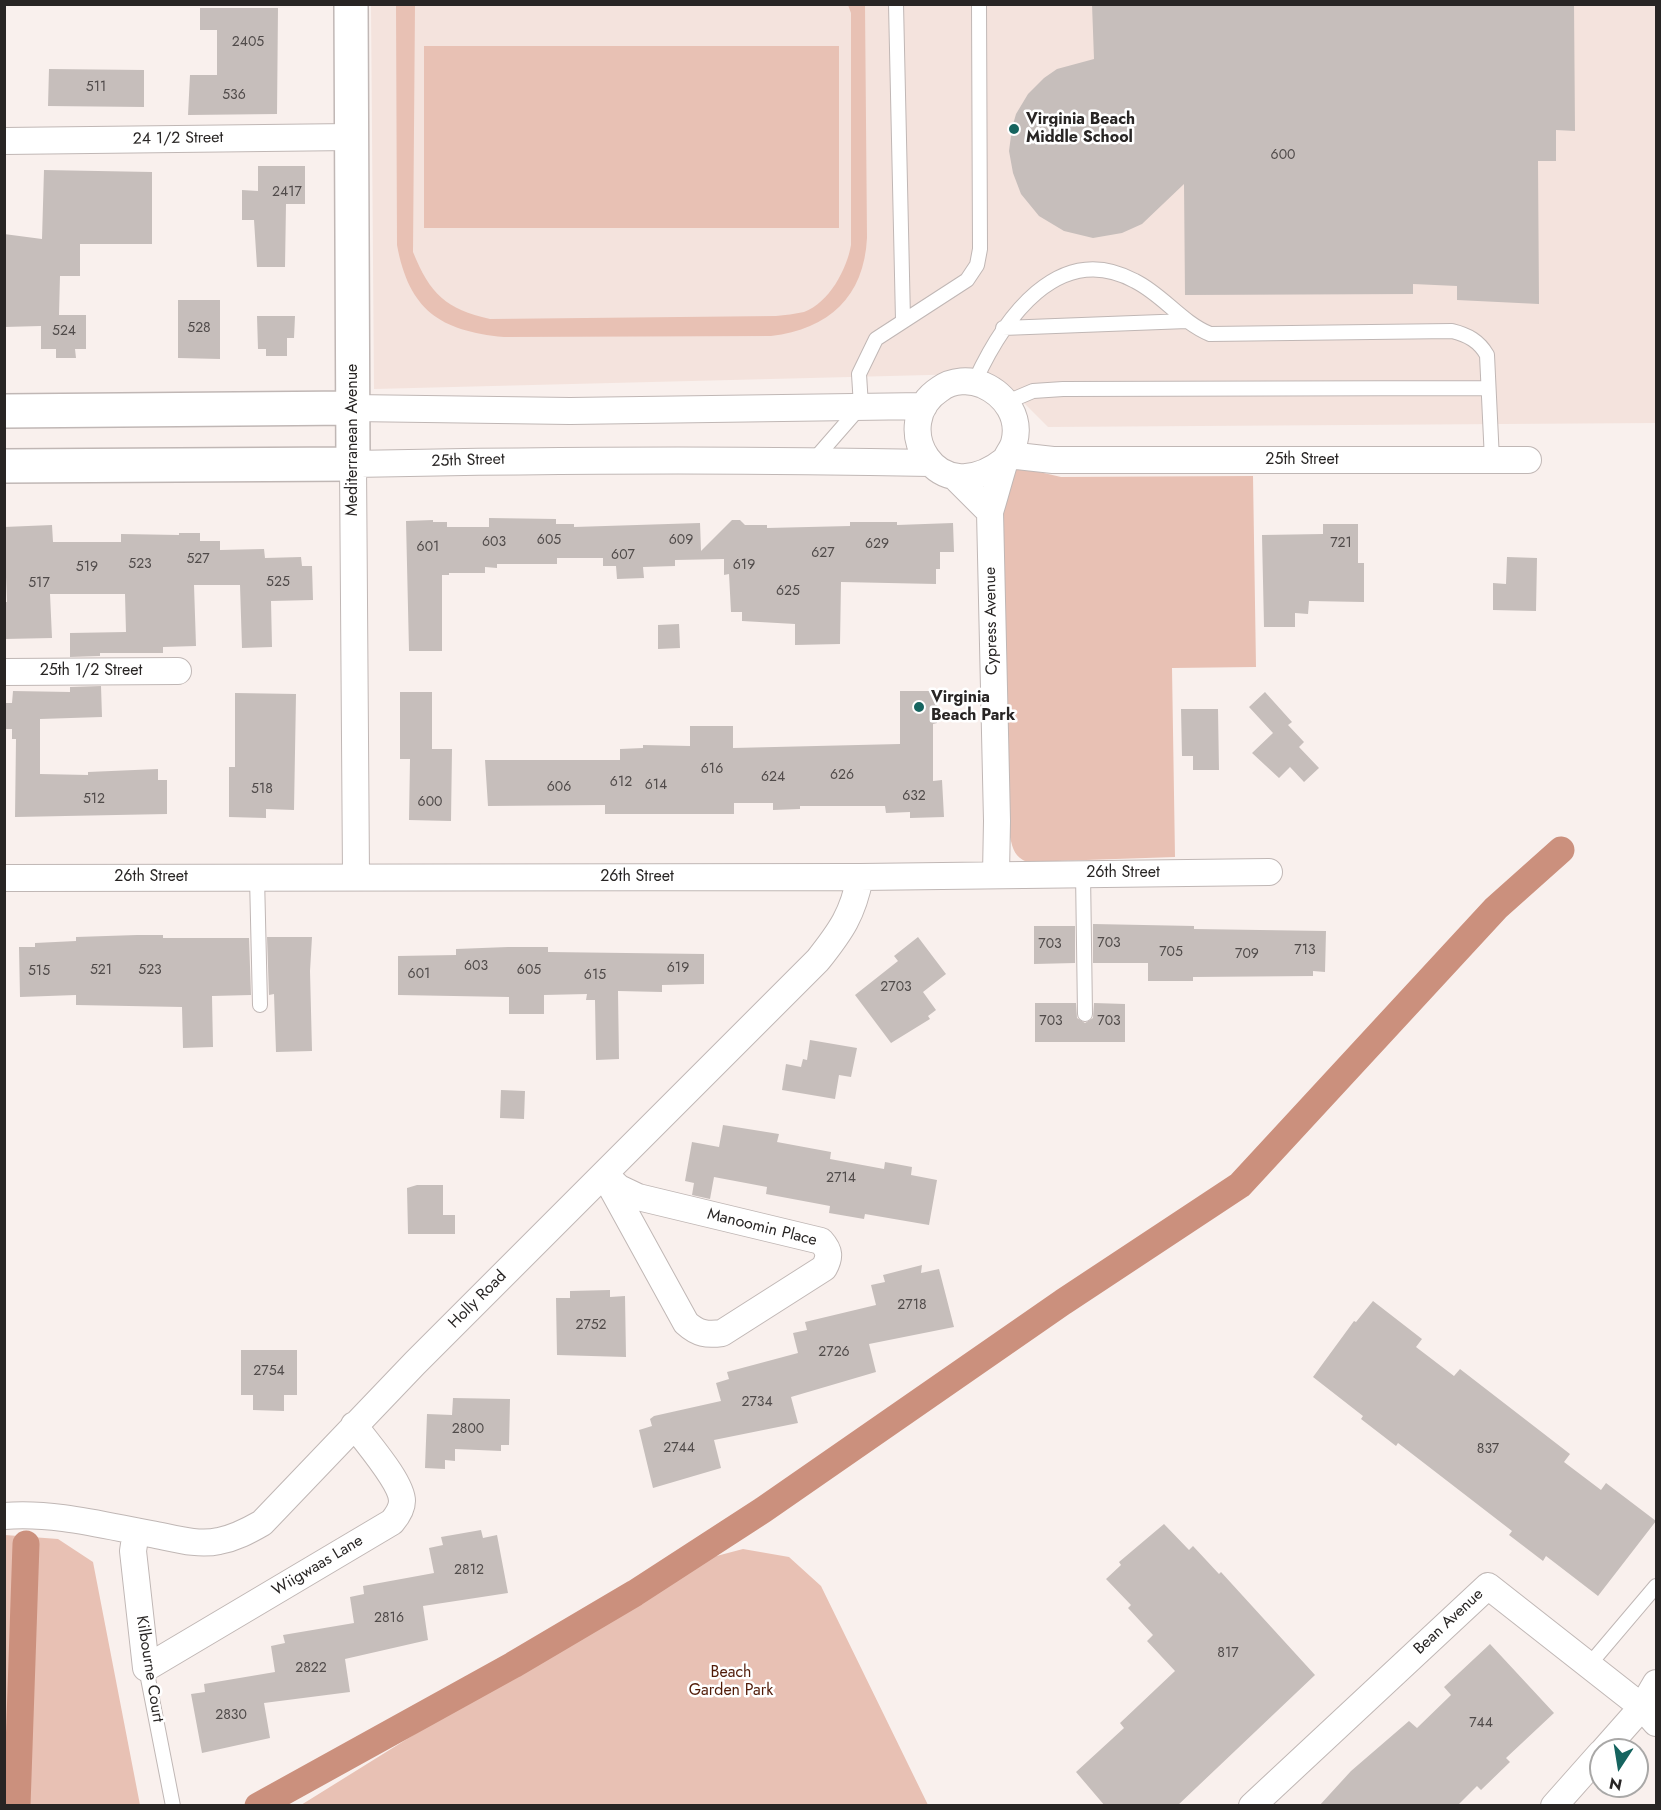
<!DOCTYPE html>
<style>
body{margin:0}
#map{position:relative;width:1661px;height:1810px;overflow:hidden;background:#f9f0ed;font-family:Jost,sans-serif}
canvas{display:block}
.frame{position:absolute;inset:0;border:6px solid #282524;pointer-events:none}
.north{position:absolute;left:1589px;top:1738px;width:60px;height:60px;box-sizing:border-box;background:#fff;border:2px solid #a9a8a7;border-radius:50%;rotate:192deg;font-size:16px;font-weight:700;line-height:24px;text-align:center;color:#282524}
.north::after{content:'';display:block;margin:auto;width:21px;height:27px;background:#16645f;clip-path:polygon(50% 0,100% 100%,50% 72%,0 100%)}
</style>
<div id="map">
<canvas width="1661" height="1810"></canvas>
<div class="frame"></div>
<div class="north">N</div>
</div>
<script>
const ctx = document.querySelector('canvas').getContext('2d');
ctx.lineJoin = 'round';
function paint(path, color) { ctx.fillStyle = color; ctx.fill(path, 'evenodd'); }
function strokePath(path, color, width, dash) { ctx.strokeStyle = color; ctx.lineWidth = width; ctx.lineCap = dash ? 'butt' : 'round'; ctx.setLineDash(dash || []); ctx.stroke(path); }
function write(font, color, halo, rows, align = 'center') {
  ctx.font = font + ' Jost,sans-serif'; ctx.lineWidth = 5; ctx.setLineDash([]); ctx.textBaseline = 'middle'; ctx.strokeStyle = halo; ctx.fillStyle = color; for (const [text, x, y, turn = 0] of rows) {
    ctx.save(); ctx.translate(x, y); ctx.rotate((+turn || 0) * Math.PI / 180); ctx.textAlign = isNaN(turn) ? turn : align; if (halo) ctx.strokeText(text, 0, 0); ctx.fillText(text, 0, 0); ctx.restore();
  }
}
const built = new Path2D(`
 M 371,5 L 1655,5 L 1656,423 L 1048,427 L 1012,391 L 969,374 L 374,389 Z`);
const green = new Path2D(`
 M 396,5 L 415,5 L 413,252 C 430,294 446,309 490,319 L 776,316 C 785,315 795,314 804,312 C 829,303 847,269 851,245 L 851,13 L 848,5 L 865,5 L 867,238 C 864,297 829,329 771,336 L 504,337 C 440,331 409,310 397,245 Z
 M 424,46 L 839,46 L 839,228 L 424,228 Z
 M 1018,467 L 1061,477 L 1253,476 L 1256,667 L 1172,668 L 1175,857 L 1027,862 C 1015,857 1013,850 1010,837 L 1002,488 L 1009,470 Z
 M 5,1535 L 58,1539 L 93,1562 L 140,1805 L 5,1805 Z
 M 743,1549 L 789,1557 L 821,1586 L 928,1805 L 301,1805 L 690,1563 Z`);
const canal = new Path2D(`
 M 17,1806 L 26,1544
 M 258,1806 L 513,1665 L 635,1593 L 763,1510 L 1063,1302 L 1240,1185 L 1496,908 L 1561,850`);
const building = new Path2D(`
 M 1092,4 L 1574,4 L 1575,131 L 1556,130 L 1556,161 L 1538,161 L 1539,304 L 1457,300 L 1457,286 L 1413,284 L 1413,294 L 1185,295 L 1184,184 L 1142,224 L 1122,233 L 1093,238 L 1064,231 L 1039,216 L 1021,194 L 1013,173 L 1009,151 L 1012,128 L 1016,114 L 1028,94 L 1044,78 L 1057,69 L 1094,59 Z
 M 200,8 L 278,8 L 277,114 L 188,115 L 190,75 L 217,75 L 217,30 L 200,30 Z
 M 49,69 L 144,70 L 144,107 L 48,106 Z
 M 258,166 L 305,166 L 305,204 L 286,204 L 285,267 L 257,267 L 254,220 L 242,220 L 242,190 L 258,191 Z
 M 44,170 L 152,172 L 152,244 L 80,244 L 80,276 L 60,276 L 59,315 L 86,315 L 86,349 L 75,349 L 76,358 L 56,358 L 56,349 L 41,349 L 41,326 L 4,327 L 4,234 L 42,239 Z
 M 178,300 L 220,300 L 220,359 L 178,358 Z
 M 257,316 L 295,316 L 294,338 L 287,338 L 287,356 L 266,356 L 266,349 L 258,349 Z
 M 489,518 L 556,519 L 556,524 L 574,524 L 574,527 L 700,523 L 701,551 L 732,520 L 740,520 L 745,525 L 767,525 L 767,528 L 850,526 L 850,522 L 897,522 L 897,525 L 953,523 L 954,552 L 940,552 L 940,569 L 936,569 L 936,584 L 841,582 L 840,644 L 795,645 L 795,624 L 742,621 L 742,612 L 731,612 L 729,574 L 724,575 L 724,559 L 675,560 L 675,566 L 643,567 L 644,578 L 617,579 L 616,566 L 603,566 L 603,558 L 557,558 L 557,564 L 497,564 L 497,568 L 485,567 L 485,573 L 449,573 L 449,575 L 442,575 L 442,651 L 409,651 L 406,521 L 433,520 L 433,522 L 447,522 L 447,527 L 489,527 Z
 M 1323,524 L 1358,524 L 1358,563 L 1364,563 L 1364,602 L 1309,601 L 1308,614 L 1295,613 L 1295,627 L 1264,627 L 1262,535 L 1323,534 Z
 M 52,525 L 53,542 L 121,542 L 121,534 L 179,535 L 179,533 L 200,533 L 200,541 L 220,541 L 220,550 L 264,549 L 265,558 L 301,557 L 302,566 L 312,566 L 313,600 L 271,601 L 272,647 L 242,648 L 240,585 L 194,585 L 196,646 L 163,647 L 163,653 L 100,653 L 100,656 L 70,657 L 70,633 L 126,632 L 125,594 L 50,594 L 52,638 L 4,639 L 4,602 L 7,602 L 4,527 Z
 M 1507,557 L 1537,558 L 1536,611 L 1493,610 L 1493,583 L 1506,584 Z
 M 679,624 L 680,648 L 658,649 L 658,625 Z
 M 101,686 L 102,717 L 40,719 L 40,774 L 88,775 L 88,772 L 158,769 L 158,780 L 167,780 L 167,814 L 15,817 L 16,739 L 12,739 L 12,729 L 4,729 L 4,703 L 12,703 L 13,691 L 70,692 L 70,687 Z
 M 900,691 L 937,691 L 937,723 L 933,724 L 933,781 L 942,780 L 944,817 L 910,818 L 910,812 L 886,813 L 885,806 L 800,806 L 800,809 L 773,810 L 773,803 L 734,803 L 734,814 L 605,814 L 605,805 L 488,806 L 485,760 L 620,760 L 620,749 L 643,748 L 643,745 L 690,746 L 690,726 L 733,726 L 733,748 L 900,744 Z
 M 400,692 L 432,692 L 432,749 L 452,749 L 451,821 L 409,820 L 410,759 L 400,759 Z
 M 1265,692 L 1292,722 L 1288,725 L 1304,742 L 1299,747 L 1319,768 L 1304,782 L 1290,767 L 1279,778 L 1252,753 L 1273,733 L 1249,707 Z
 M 235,693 L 296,694 L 294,810 L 266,809 L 266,818 L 229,817 L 229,767 L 235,767 Z
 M 1181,709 L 1218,709 L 1219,770 L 1193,770 L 1193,756 L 1182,756 Z
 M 1093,924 L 1194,926 L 1194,929 L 1326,931 L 1325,972 L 1313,971 L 1313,976 L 1193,977 L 1193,981 L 1148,981 L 1148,963 L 1093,963 Z
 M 1034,926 L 1075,926 L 1075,963 L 1034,964 Z
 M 137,935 L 163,935 L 163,938 L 249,938 L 251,995 L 212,996 L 213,1047 L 183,1048 L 182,1007 L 76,1005 L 76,995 L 20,997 L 19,947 L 35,947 L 35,943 L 76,941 L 76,937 Z
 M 267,937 L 312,937 L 310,971 L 312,1051 L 276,1052 L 274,994 L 269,995 Z
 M 918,937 L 946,974 L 923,992 L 936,1010 L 928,1016 L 930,1019 L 891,1043 L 855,995 L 898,961 L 894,956 Z
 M 508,947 L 548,947 L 548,952 L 704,954 L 704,984 L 662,985 L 662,992 L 618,991 L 619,1059 L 596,1060 L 595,1000 L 586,1000 L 587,994 L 544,995 L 544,1014 L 509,1014 L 509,997 L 398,995 L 398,956 L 456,955 L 456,949 Z
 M 1035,1003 L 1076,1003 L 1077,1018 L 1085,1023 L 1093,1018 L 1094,1003 L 1125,1004 L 1125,1042 L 1035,1042 Z
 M 810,1040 L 857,1048 L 851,1077 L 839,1075 L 835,1099 L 782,1090 L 786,1064 L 801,1067 L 803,1059 L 807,1060 Z
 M 501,1090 L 525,1091 L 524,1119 L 500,1118 Z
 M 723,1125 L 779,1134 L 777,1142 L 831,1152 L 830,1159 L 884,1169 L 885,1162 L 912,1167 L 911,1175 L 937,1180 L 929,1225 L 865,1214 L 864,1219 L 829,1213 L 830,1206 L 766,1194 L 767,1187 L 714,1177 L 710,1199 L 692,1195 L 694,1183 L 685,1181 L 692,1142 L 719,1147 Z
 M 417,1185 L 443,1185 L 443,1215 L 455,1215 L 455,1234 L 408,1234 L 407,1188 Z
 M 922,1265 L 921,1273 L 939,1269 L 954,1327 L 869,1344 L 876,1372 L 791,1397 L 798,1423 L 714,1440 L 721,1468 L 653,1488 L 639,1430 L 652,1426 L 650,1419 L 654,1416 L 721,1401 L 716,1383 L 729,1379 L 727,1372 L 798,1353 L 793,1333 L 807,1330 L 805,1322 L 876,1305 L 871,1285 L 885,1282 L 883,1275 Z
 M 610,1290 L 610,1297 L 625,1296 L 626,1357 L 557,1355 L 556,1298 L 570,1298 L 570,1291 Z
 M 1373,1301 L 1422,1339 L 1416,1347 L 1454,1376 L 1460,1369 L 1570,1454 L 1564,1462 L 1601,1490 L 1606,1483 L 1656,1521 L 1598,1596 L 1546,1556 L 1543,1561 L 1509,1535 L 1512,1531 L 1398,1443 L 1396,1446 L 1361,1419 L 1363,1416 L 1313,1377 L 1354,1321 L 1356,1322 Z
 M 241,1350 L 297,1350 L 297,1395 L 284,1395 L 284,1411 L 253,1410 L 253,1395 L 241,1395 Z
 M 453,1398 L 510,1399 L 509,1445 L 501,1445 L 501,1451 L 455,1449 L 455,1461 L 445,1460 L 445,1469 L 425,1468 L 427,1414 L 452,1415 Z
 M 1164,1524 L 1189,1550 L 1193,1546 L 1219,1574 L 1221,1572 L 1315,1675 L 1177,1806 L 1105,1806 L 1076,1772 L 1124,1728 L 1120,1723 L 1175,1671 L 1147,1641 L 1153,1635 L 1128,1608 L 1131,1605 L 1106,1579 L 1121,1565 L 1119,1562 Z
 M 481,1530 L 483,1538 L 497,1535 L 508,1593 L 423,1606 L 428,1640 L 345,1659 L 350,1692 L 264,1703 L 270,1738 L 202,1753 L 191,1694 L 205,1692 L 204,1684 L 275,1672 L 271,1646 L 285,1643 L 283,1635 L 354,1623 L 350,1597 L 364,1594 L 363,1586 L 434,1573 L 429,1548 L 443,1545 L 441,1537 Z
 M 1490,1644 L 1554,1713 L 1506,1758 L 1510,1762 L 1481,1790 L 1477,1786 L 1457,1806 L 1319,1806 L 1351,1771 L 1409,1721 L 1417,1728 L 1451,1695 L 1444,1687 Z`);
const lane = new Path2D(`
 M 896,4 L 903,320
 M 1003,328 L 1187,321
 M 975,381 C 1003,320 1058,239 1135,281 C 1163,295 1181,322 1210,334 L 1452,331 C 1468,335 1479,341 1487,355 L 1492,460
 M 1007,402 L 1033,391 L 1063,389 L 1488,388
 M 813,461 L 861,406 L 859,374 L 876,339 L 967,280 L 977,265 L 980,249 L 979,4
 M 1083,873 L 1085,1014
 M 257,877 L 260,1005
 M 1589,1665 L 1656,1586
 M 146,1668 L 173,1806`);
const street = new Path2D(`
 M 4,141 L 351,137
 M 353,408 L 570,411 L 924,406
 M 1008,455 L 1053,460 L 1528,460
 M 956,478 L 990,512 C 995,496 999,480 1004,464 C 1006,456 1012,450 1014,443 C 1021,418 1006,395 983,385 C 970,379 952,380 940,389 C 887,423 936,515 1005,460
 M 990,512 L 997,821 L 996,874
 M 4,672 L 178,671
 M 356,876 L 353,464 C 546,460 738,459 931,463
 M 4,878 L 860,877 L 1269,872
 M 604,1174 L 619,1188 L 638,1197 L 821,1241 C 830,1251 830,1257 824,1268 L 722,1333 C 707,1335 698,1334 686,1323 Z
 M 4,1516 C 54,1512 102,1525 151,1534 C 173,1538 197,1546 219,1541 C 235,1538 248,1531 262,1523 L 415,1363 L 818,960 C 841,931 853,914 860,877
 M 136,1531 L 133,1551 L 146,1668 L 392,1522 C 397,1516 402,1509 402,1501 C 402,1482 366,1442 354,1425
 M 1604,1750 L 1642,1707 L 1656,1683
 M 1252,1806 L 1488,1586 L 1642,1707 L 1656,1723
 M 1554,1806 L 1601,1753`);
const secondary = new Path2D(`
 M 4,411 L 353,408
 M 4,466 L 353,464 L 351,4`);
const markers = [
 [1014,129,6,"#16645f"],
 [919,707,6,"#16645f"]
];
const numberNames = [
 ["2405",248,43],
 ["511",96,88],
 ["536",234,96],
 ["600",1283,156],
 ["2417",287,193],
 ["528",199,329],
 ["524",64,332],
 ["605",549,541],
 ["609",681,541],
 ["603",494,543],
 ["721",1341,544],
 ["629",877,545],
 ["601",428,548],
 ["627",823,554],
 ["607",623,556],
 ["527",198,560],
 ["523",140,565],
 ["619",744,566],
 ["519",87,568],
 ["525",278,583],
 ["517",39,584],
 ["625",788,592],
 ["616",712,770],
 ["626",842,776],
 ["624",773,778],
 ["612",621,783],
 ["614",656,786],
 ["606",559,788],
 ["518",262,790],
 ["632",914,797],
 ["512",94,800],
 ["600",430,803],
 ["703",1109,944],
 ["703",1050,945],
 ["713",1305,951],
 ["705",1171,953],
 ["709",1247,955],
 ["603",476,967],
 ["619",678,969],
 ["521",101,971],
 ["523",150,971],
 ["605",529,971],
 ["515",39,972],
 ["601",419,975],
 ["615",595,976],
 ["2703",896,988],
 ["703",1051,1022],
 ["703",1109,1022],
 ["2714",841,1179],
 ["2718",912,1306],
 ["2752",591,1326],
 ["2726",834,1353],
 ["2754",269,1372],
 ["2734",757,1403],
 ["2800",468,1430],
 ["2744",679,1449],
 ["837",1488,1450],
 ["2812",469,1571],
 ["2816",389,1619],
 ["817",1228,1654],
 ["2822",311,1669],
 ["2830",231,1716],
 ["744",1481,1724]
];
const poiNames = [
 ["Virginia Beach",1026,120],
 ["Middle School",1026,138],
 ["Virginia",931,698],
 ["Beach Park",931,716]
];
const streetNames = [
 ["24 1/2 Street",178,139,-1],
 ["Mediterranean Avenue",353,440,-90],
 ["25th Street",1302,460],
 ["25th Street",468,461,-2],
 ["Cypress Avenue",992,621,-91],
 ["25th 1/2 Street",91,671],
 ["26th Street",1123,873],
 ["26th Street",151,877],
 ["26th Street",637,877],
 ["Manoomin Place",762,1228,14],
 ["Holly Road",478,1300,-45],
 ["Wiigwaas Lane",318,1566,-31],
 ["Bean Avenue",1449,1622,-43],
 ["Kilbourne Court",149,1669,81]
];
const parkNames = [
 ["Beach",731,1673],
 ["Garden Park",731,1691]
];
paint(built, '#f4e3dd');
paint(green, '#e8c1b4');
strokePath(canal, '#cb907d', 27);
paint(building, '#c6bebb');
strokePath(lane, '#c0b7b5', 16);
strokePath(street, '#c0b7b5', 28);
strokePath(secondary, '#c0b7b5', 36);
strokePath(lane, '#fff', 14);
strokePath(street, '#fff', 26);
strokePath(secondary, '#fff', 33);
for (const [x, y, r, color] of markers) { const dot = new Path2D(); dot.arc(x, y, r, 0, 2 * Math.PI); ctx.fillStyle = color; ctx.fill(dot); strokePath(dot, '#fff', 2); }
write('14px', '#504b4a', null, numberNames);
write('bold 16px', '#282524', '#fff', poiNames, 'left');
write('16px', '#282524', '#fff', streetNames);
write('16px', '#511b08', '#fff', parkNames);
</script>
